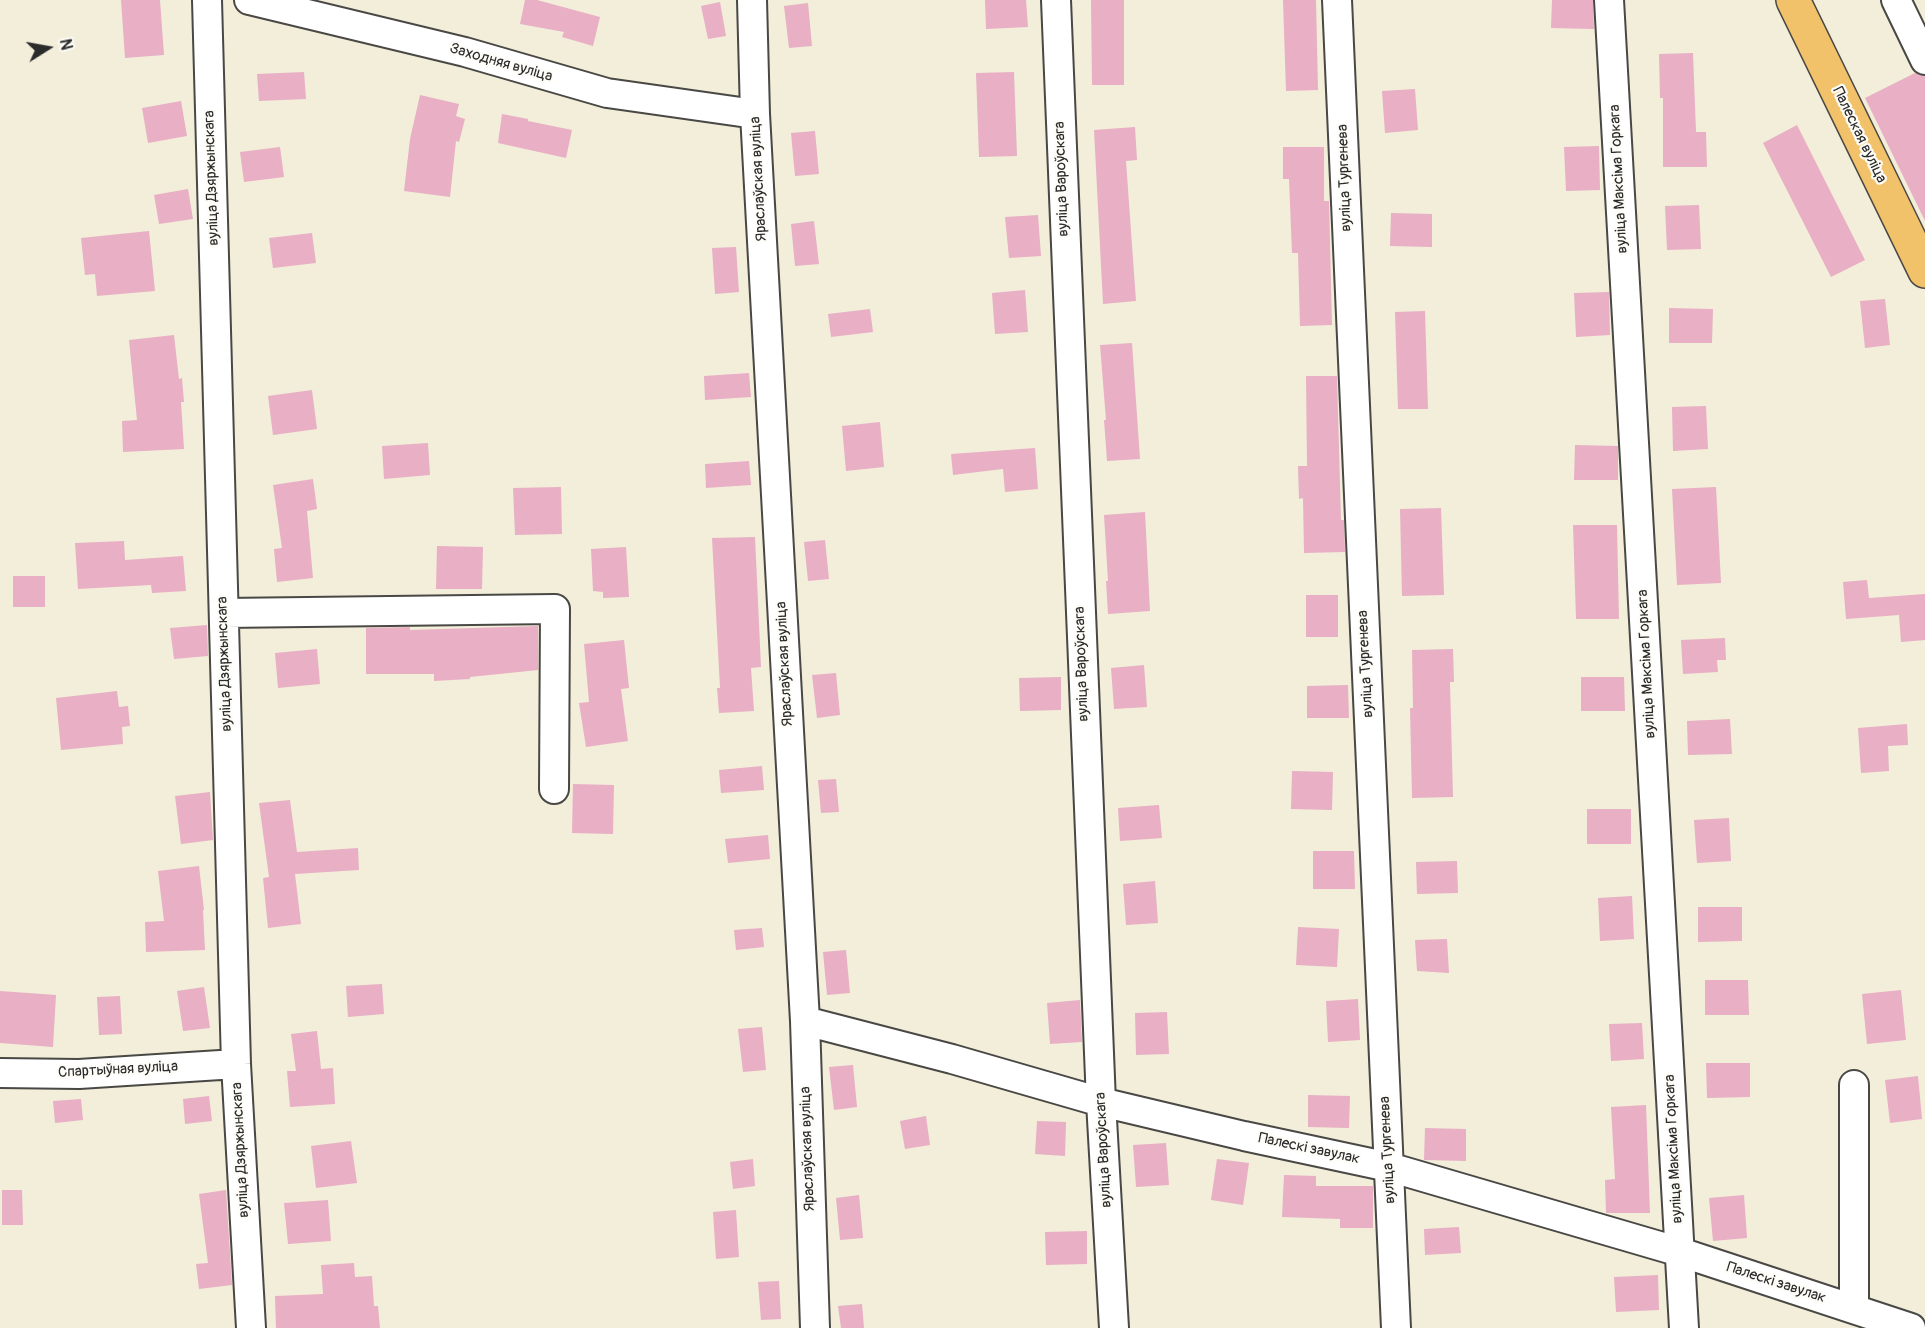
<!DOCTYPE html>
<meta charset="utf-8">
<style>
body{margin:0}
#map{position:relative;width:1925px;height:1328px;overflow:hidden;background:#f2eeda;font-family:Pangolin,sans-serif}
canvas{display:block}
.north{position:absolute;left:18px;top:18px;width:60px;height:60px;-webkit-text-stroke:4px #fdfcf7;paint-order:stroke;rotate:79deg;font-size:16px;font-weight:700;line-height:24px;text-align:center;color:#2b2b2b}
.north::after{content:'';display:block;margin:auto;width:21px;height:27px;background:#2b2b2b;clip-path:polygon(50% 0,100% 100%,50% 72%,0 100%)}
</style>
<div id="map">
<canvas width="1925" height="1328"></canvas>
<div class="north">N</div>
</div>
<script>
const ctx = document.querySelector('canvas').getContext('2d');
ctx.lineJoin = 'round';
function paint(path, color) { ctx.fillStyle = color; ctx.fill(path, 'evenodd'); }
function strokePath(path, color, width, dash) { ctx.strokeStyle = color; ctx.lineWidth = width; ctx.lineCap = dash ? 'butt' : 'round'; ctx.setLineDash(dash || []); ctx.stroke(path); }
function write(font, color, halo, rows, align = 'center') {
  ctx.font = font + ' Pangolin,sans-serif'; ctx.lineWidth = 4.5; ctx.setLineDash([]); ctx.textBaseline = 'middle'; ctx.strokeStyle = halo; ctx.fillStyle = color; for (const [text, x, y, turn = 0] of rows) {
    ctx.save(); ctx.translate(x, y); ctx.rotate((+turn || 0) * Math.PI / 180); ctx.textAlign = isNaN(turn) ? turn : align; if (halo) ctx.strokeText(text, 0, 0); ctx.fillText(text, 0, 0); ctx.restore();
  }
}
const building = new Path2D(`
 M 121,0 L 160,0 L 164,55 L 125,58 Z
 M 525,0 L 537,0 L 600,17 L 593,46 L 562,37 L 564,32 L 520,24 Z
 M 985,0 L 1026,0 L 1028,27 L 986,29 Z
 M 1091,0 L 1124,0 L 1124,85 L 1092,85 Z
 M 1283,0 L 1316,0 L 1318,90 L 1286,91 Z
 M 1552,0 L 1593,0 L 1594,29 L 1551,28 Z
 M 720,2 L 726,36 L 708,39 L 701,6 Z
 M 808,3 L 812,46 L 789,48 L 784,6 Z
 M 1693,53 L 1696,132 L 1706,132 L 1707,167 L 1663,167 L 1663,98 L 1660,98 L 1659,54 Z
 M 304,72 L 306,99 L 259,101 L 257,74 Z
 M 1014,72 L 1017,156 L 979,157 L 976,73 Z
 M 1915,73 L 1925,76 L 1925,221 L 1865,98 Z
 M 1415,89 L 1418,130 L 1385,133 L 1382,91 Z
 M 420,95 L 459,104 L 456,116 L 465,119 L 459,142 L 456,141 L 450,197 L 404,191 L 410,139 Z
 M 181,101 L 187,136 L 148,143 L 142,108 Z
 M 502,114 L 528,119 L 528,121 L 572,130 L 566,158 L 498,143 Z
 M 1797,125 L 1865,260 L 1831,277 L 1763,143 Z
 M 1135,127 L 1137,160 L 1126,161 L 1136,301 L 1103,304 L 1094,130 Z
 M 815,131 L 819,174 L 795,176 L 791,133 Z
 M 1599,146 L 1600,190 L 1566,191 L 1564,147 Z
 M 280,147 L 284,177 L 244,182 L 240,152 Z
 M 1283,147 L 1324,147 L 1324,201 L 1329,201 L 1332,325 L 1300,326 L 1298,253 L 1292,253 L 1289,179 L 1283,179 Z
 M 188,189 L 193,219 L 159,224 L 154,195 Z
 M 1699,205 L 1701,249 L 1667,250 L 1665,206 Z
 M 1391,213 L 1432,214 L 1432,247 L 1390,246 Z
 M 1038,215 L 1041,256 L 1009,258 L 1005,217 Z
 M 814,221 L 819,264 L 795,266 L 791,224 Z
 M 149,231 L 155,291 L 97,296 L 95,274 L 85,275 L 81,238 Z
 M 312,233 L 316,263 L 273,268 L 269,238 Z
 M 736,247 L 739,292 L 715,294 L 712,248 Z
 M 1025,290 L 1028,332 L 995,334 L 992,293 Z
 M 1609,292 L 1610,335 L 1576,337 L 1574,293 Z
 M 1885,299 L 1890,345 L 1865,348 L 1860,301 Z
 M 1669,308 L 1713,309 L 1712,343 L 1669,343 Z
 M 870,309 L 873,332 L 831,337 L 828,314 Z
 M 1425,311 L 1428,409 L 1398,409 L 1395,312 Z
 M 174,335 L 179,379 L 182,378 L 184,402 L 181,402 L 184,449 L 123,452 L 122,421 L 137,420 L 129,340 Z
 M 1132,343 L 1140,459 L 1107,461 L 1104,420 L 1106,420 L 1100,345 Z
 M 749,373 L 751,397 L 705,400 L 704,376 Z
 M 1306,376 L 1337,376 L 1341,520 L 1344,520 L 1345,552 L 1304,553 L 1303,498 L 1299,499 L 1298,466 L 1307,466 Z
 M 312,390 L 317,429 L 273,435 L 268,396 Z
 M 1706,406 L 1708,449 L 1673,451 L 1672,407 Z
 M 880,422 L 884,467 L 846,471 L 842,426 Z
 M 428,443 L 430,475 L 384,479 L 382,446 Z
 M 1575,445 L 1618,446 L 1618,480 L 1574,480 Z
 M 1035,448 L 1038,489 L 1005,492 L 1003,469 L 953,475 L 951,454 Z
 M 749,461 L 751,485 L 706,488 L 705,464 Z
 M 313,479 L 317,509 L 307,511 L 313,578 L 277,582 L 274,549 L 282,548 L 273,485 Z
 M 561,487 L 562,534 L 515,535 L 513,488 Z
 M 1716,487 L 1721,583 L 1677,585 L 1672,489 Z
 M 1441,508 L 1444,595 L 1402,596 L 1400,509 Z
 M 1145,512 L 1150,611 L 1108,614 L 1106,581 L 1108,581 L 1104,515 Z
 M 1573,525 L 1617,525 L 1619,619 L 1576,619 Z
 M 755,537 L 761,667 L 751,668 L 754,711 L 719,713 L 717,688 L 720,688 L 712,538 Z
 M 825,540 L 829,579 L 808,581 L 804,542 Z
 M 124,541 L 125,560 L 183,556 L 186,591 L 152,593 L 151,585 L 78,589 L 75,543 Z
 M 437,546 L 483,547 L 482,589 L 436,589 Z
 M 626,547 L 629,597 L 603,598 L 603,592 L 593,591 L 591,549 Z
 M 13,576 L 45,576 L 45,607 L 13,607 Z
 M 1867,580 L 1869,598 L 1925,594 L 1925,640 L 1901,642 L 1899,615 L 1846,619 L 1843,582 Z
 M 1306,595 L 1338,595 L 1338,637 L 1306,637 Z
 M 207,625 L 208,656 L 174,659 L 170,628 Z
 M 538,626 L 538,670 L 470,677 L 470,679 L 434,681 L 434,674 L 366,674 L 366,628 L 410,627 L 410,630 Z
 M 1725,638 L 1726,660 L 1717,660 L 1718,672 L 1683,674 L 1681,640 Z
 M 624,640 L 629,688 L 621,689 L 628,741 L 586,747 L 579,703 L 589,702 L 584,644 Z
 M 317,649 L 320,684 L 278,688 L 275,653 Z
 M 1453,649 L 1454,682 L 1450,682 L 1453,797 L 1412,798 L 1410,708 L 1413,708 L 1412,650 Z
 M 1144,665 L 1147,707 L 1114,709 L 1111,668 Z
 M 836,673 L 840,715 L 817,718 L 812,675 Z
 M 1061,677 L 1061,710 L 1020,711 L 1019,678 Z
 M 1581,677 L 1624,677 L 1625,711 L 1581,711 Z
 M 1348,685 L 1349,718 L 1307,718 L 1307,686 Z
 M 117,691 L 119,707 L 128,706 L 130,726 L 122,727 L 123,744 L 61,750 L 56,698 Z
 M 1730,719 L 1732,754 L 1688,755 L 1687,721 Z
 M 1907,724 L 1908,745 L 1888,746 L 1889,771 L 1861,773 L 1858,728 Z
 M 762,766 L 764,790 L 721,793 L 719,770 Z
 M 1292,771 L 1333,772 L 1332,810 L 1291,809 Z
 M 836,779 L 839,812 L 821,813 L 818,780 Z
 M 573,784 L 614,785 L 613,834 L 572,833 Z
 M 210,792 L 213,840 L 181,844 L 175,796 Z
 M 290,800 L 297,852 L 358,848 L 359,870 L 295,874 L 301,924 L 268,928 L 263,878 L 269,877 L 259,803 Z
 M 1159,805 L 1162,838 L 1120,841 L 1118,808 Z
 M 1587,809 L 1631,809 L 1631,844 L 1587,844 Z
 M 1729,818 L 1731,861 L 1697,863 L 1694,820 Z
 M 768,835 L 770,859 L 728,863 L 725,839 Z
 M 1313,851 L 1354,851 L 1355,889 L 1313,889 Z
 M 1457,861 L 1458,893 L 1417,894 L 1416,862 Z
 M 199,866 L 204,910 L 203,910 L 205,950 L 146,952 L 145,922 L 164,921 L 158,871 Z
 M 1155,881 L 1158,923 L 1126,925 L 1123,884 Z
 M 1632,896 L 1634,939 L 1600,941 L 1598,898 Z
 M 1698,907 L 1742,907 L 1742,941 L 1698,942 Z
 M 1298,927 L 1339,929 L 1337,967 L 1296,965 Z
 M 762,928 L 764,947 L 736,950 L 734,930 Z
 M 1447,939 L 1449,973 L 1417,971 L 1415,940 Z
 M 846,950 L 850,993 L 827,995 L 823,952 Z
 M 1705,980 L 1748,980 L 1749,1015 L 1705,1015 Z
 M 382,984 L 384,1014 L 348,1017 L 346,986 Z
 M 204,987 L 210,1028 L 183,1031 L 177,991 Z
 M 1901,990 L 1906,1040 L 1867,1044 L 1862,994 Z
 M 0,991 L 56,995 L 53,1047 L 0,1043 Z
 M 120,996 L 122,1034 L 99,1035 L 97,997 Z
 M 1358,999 L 1360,1040 L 1328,1042 L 1326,1001 Z
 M 1080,1000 L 1082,1042 L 1050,1044 L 1047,1003 Z
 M 1167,1012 L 1169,1054 L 1136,1055 L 1135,1013 Z
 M 1642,1023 L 1644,1059 L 1611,1061 L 1609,1024 Z
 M 762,1027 L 766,1070 L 743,1072 L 738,1029 Z
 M 317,1031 L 321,1069 L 333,1068 L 335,1104 L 290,1107 L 287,1071 L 296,1071 L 291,1034 Z
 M 1706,1063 L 1750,1063 L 1750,1097 L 1707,1098 Z
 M 853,1065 L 857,1107 L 834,1110 L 829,1067 Z
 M 1918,1076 L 1922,1119 L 1890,1123 L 1885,1080 Z
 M 1308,1095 L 1350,1096 L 1349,1128 L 1308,1127 Z
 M 209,1096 L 212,1121 L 185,1124 L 183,1099 Z
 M 81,1099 L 83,1120 L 55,1123 L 53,1101 Z
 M 1646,1105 L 1650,1213 L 1606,1213 L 1605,1180 L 1615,1179 L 1611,1107 Z
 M 926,1116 L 930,1145 L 905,1149 L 900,1121 Z
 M 1037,1121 L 1066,1122 L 1065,1156 L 1035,1154 Z
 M 1425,1128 L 1466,1129 L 1466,1161 L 1424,1160 Z
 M 351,1141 L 357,1183 L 316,1188 L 311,1146 Z
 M 1166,1143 L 1169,1185 L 1136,1187 L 1133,1145 Z
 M 753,1159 L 755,1186 L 733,1189 L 730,1162 Z
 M 1217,1159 L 1249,1163 L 1243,1205 L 1211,1200 Z
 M 1284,1175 L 1316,1176 L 1316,1186 L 1373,1186 L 1373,1228 L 1340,1228 L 1340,1219 L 1282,1217 Z
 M 2,1190 L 22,1190 L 23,1225 L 2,1225 Z
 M 226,1190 L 232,1285 L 199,1289 L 196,1264 L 208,1263 L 199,1194 Z
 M 859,1195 L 863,1238 L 840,1240 L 836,1198 Z
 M 1744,1195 L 1747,1238 L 1713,1241 L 1709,1198 Z
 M 328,1200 L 331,1241 L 288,1244 L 284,1203 Z
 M 736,1210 L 739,1257 L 716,1259 L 713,1212 Z
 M 1459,1227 L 1461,1253 L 1425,1255 L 1424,1229 Z
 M 1087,1231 L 1087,1264 L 1046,1265 L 1045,1232 Z
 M 354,1263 L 355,1277 L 372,1276 L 374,1306 L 378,1306 L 380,1328 L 276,1328 L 275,1296 L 323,1294 L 321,1265 Z
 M 1658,1275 L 1659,1310 L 1616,1312 L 1614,1277 Z
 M 779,1281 L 781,1319 L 761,1320 L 758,1282 Z
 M 862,1304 L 864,1328 L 841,1328 L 838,1306 Z`);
const minor = new Path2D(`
 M 207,0 L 236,1064 L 251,1328
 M 249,0 L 465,52 L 607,93 L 755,114
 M 752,0 L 755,114 L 805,1021 L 815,1328
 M 1056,0 L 1101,1102 L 1114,1328
 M 1337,0 L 1396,1328
 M 1609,0 L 1684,1328
 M 1896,0 L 1925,60
 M 224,613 L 555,609 L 554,789
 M 805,1021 L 952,1059 L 1101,1102 L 1244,1136 L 1389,1167 L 1680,1252 L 1911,1328
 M 0,1073 L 79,1074 L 236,1064
 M 1854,1309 L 1854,1085`);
const major = new Path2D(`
 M 1793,0 L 1925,271`);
const streetNames = [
 ["Заходняя вуліца",501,63,16],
 ["Палеская вуліца",1859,135,64],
 ["вуліца Дзяржынскага",212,178,-92],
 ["вуліца Тургенева",1345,178,-92],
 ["Яраслаўская вуліца",759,179,-93],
 ["вуліца Вароўскага",1062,179,-92],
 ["вуліца Максіма Горкага",1619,179,-93],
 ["вуліца Дзяржынскага",225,664,-92],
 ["Яраслаўская вуліца",785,664,-93],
 ["вуліца Вароўскага",1082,664,-92],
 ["вуліца Тургенева",1366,664,-93],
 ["вуліца Максіма Горкага",1647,664,-93],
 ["Спартыўная вуліца",118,1070,-3],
 ["Яраслаўская вуліца",808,1149,-92],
 ["Палескі завулак",1309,1149,12],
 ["вуліца Максіма Горкага",1674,1149,-93],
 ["вуліца Дзяржынскага",241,1150,-93],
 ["вуліца Вароўскага",1104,1150,-93],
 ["вуліца Тургенева",1388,1150,-93],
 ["Палескі завулак",1776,1283,18]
];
paint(building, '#e8afc5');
strokePath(minor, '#494845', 32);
strokePath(major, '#494845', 36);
strokePath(minor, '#fff', 28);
strokePath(major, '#f2c26a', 33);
write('15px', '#2b2b2b', '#fdfcf7', streetNames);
</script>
